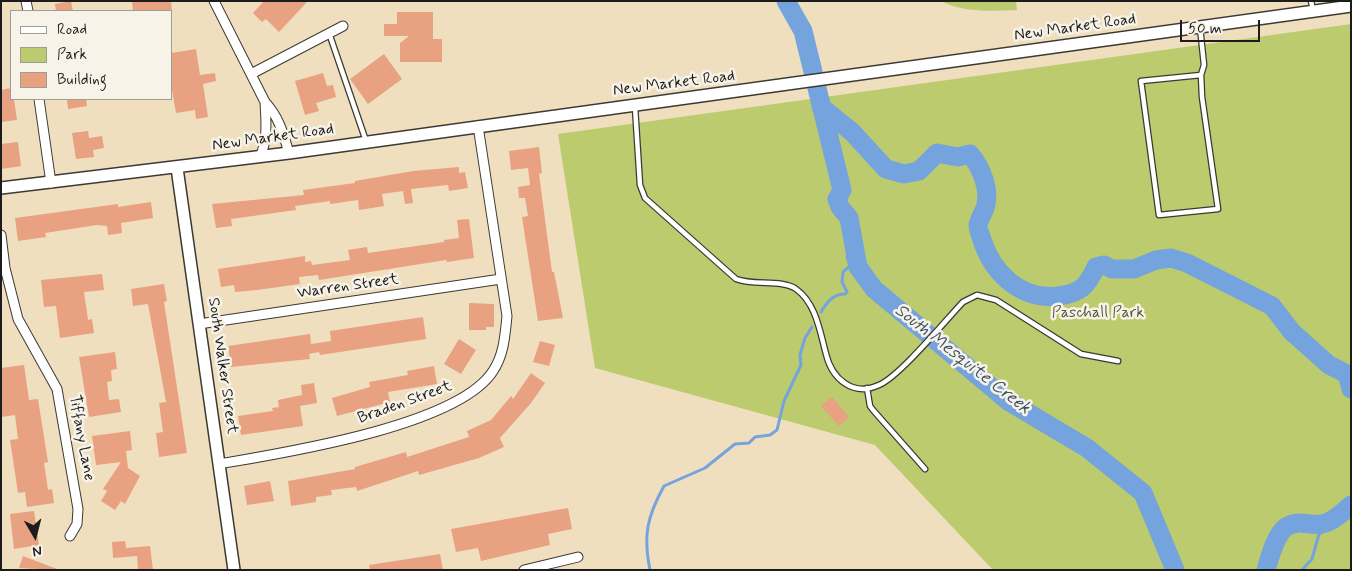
<!DOCTYPE html>
<style>
body{margin:0}
#map{position:relative;width:1352px;height:571px;overflow:hidden;background:#f0dfbf;font-family:Mynerve,sans-serif}
canvas{display:block}
.frame{position:absolute;inset:0;border:2px solid #1c1c1c;pointer-events:none}
.legend{position:absolute;left:10px;top:10px;width:162px;height:90px;box-sizing:border-box;background:#f7f3e8;border:1px solid #9f9d96;margin:0;padding:6px 9px;list-style:none;font-size:15px;color:#1c1c1c}
.legend li{display:flex;align-items:center;gap:10px;height:25px}
.legend b{width:25px;border:1px solid #9f9d96}
.north{position:absolute;left:10px;top:511px;width:50px;height:50px;-webkit-text-stroke:4px #f7f3e8;paint-order:stroke;rotate:172deg;font-size:14px;font-weight:700;line-height:20px;text-align:center;color:#1c1c1c}
.north::after{content:'';display:block;margin:auto;width:18px;height:22px;background:#1c1c1c;clip-path:polygon(50% 0,100% 100%,50% 72%,0 100%)}
.scale{position:absolute;left:1180px;top:20px;width:80px;height:22px;box-sizing:border-box;border:2px solid #1c1c1c;border-top:0;padding-left:6px;font-size:15px;line-height:18px;white-space:nowrap;color:#1c1c1c;-webkit-text-stroke:4px #f7f3e8;paint-order:stroke}
</style>
<div id="map">
<canvas width="1352" height="571"></canvas>
<div class="frame"></div>
<ul class="legend">
<li><b style="height:6px;background:#fff"></b>Road</li>
<li><b style="height:14px;background:#bbcb6e"></b>Park</li>
<li><b style="height:14px;background:#e8a181"></b>Building</li>
</ul>
<div class="north">N</div>
<div class="scale">50 m</div>
</div>
<script>
const ctx = document.querySelector('canvas').getContext('2d');
ctx.lineJoin = 'round';
function paint(path, color) { ctx.fillStyle = color; ctx.fill(path, 'evenodd'); }
function strokePath(path, color, width, dash) { ctx.strokeStyle = color; ctx.lineWidth = width; ctx.lineCap = dash ? 'butt' : 'round'; ctx.setLineDash(dash || []); ctx.stroke(path); }
function write(font, color, halo, rows, align = 'center') {
  ctx.font = font + ' Mynerve,sans-serif'; ctx.lineWidth = 5; ctx.setLineDash([]); ctx.textBaseline = 'middle'; ctx.strokeStyle = halo; ctx.fillStyle = color; for (const [text, x, y, turn = 0] of rows) {
    ctx.save(); ctx.translate(x, y); ctx.rotate((+turn || 0) * Math.PI / 180); ctx.textAlign = isNaN(turn) ? turn : align; if (halo) ctx.strokeText(text, 0, 0); ctx.fillText(text, 0, 0); ctx.restore();
  }
}
const green = new Path2D(`
 M 941,1 L 1016,1 L 1017,10 C 992,11 964,13 941,1 Z
 M 1351,24 L 1351,570 L 993,570 L 875,445 L 595,368 L 558,134 Z`);
const stream = new Path2D(`
 M 821,312 C 827,302 833,294 845,294 L 847,292 L 842,282 L 843,272 L 850,266 L 847,257 L 855,247
 M 650,570 C 643,535 647,517 664,486 L 705,468 L 735,444 L 749,443 L 755,437 L 770,435 L 777,430 L 784,401 L 801,365 L 800,355 L 805,338 L 812,327
 M 1302,570 L 1312,559 L 1319,534 L 1330,528 L 1335,517`);
const river = new Path2D(`
 M 786,1 L 803,31 L 842,190 L 837,199 L 840,207 L 849,218 L 858,267 L 874,289 L 1008,401 L 1087,448 L 1143,493 L 1175,570
 M 821,107 L 852,132 L 886,169 L 904,174 L 919,171 L 937,153 L 958,157 L 970,154 C 981,167 991,190 985,208 C 983,213 979,220 978,225 C 978,230 981,236 982,240 C 993,274 1022,301 1059,296 C 1081,293 1087,286 1096,267 L 1104,265 L 1112,269 L 1134,269 L 1156,260 L 1171,258 L 1187,263 L 1272,306 L 1292,332 L 1329,365 L 1347,374 L 1351,389
 M 1266,570 C 1270,557 1275,535 1286,527 C 1298,519 1309,526 1321,524 C 1332,523 1343,512 1351,505`);
const building = new Path2D(`
 M 71,1 L 73,11 L 56,11 L 55,4 Z
 M 132,1 L 171,1 L 172,11 L 133,11 Z
 M 264,1 L 308,1 L 279,32 L 266,19 L 262,22 L 253,13 Z
 M 397,12 L 433,12 L 433,39 L 442,39 L 442,62 L 400,62 L 400,43 L 409,36 L 384,36 L 384,24 L 397,24 Z
 M 196,49 L 200,75 L 215,73 L 216,81 L 203,84 L 208,117 L 196,119 L 195,110 L 176,113 L 171,84 L 171,53 Z
 M 384,54 L 402,79 L 368,104 L 350,79 Z
 M 323,73 L 327,86 L 333,85 L 336,97 L 316,103 L 319,111 L 305,115 L 295,81 Z
 M 11,88 L 11,99 L 14,99 L 17,120 L 1,122 L 1,90 Z
 M 67,99 L 86,99 L 87,106 L 68,109 Z
 M 88,131 L 89,138 L 102,136 L 104,148 L 93,150 L 94,157 L 76,159 L 72,133 Z
 M 18,142 L 21,166 L 1,169 L 1,144 Z
 M 539,147 L 542,173 L 539,174 L 552,272 L 554,272 L 563,318 L 538,321 L 522,217 L 528,216 L 525,198 L 519,198 L 518,187 L 530,185 L 528,168 L 511,170 L 509,151 Z
 M 459,167 L 459,173 L 465,172 L 468,188 L 449,191 L 448,185 L 411,189 L 413,203 L 405,204 L 403,191 L 382,194 L 384,206 L 359,210 L 358,200 L 330,204 L 330,201 L 295,206 L 296,210 L 231,219 L 232,226 L 216,228 L 212,204 L 304,195 L 303,190 L 355,183 L 355,181 L 413,171 Z
 M 151,202 L 153,218 L 121,223 L 122,233 L 108,235 L 107,226 L 97,225 L 45,233 L 46,237 L 18,241 L 15,218 L 118,204 L 118,207 Z
 M 469,219 L 474,258 L 447,262 L 446,260 L 319,280 L 318,275 L 299,277 L 300,284 L 257,290 L 235,292 L 234,285 L 221,287 L 218,269 L 305,256 L 305,262 L 311,261 L 312,265 L 350,260 L 348,250 L 367,247 L 368,253 L 444,242 L 444,240 L 459,238 L 457,220 Z
 M 102,274 L 104,290 L 84,292 L 88,320 L 92,319 L 94,333 L 60,338 L 56,306 L 44,307 L 41,280 Z
 M 164,284 L 167,301 L 164,302 L 187,453 L 159,457 L 156,433 L 163,432 L 159,403 L 166,402 L 148,304 L 133,306 L 131,289 Z
 M 469,303 L 494,304 L 494,327 L 486,327 L 486,330 L 469,330 Z
 M 423,317 L 426,339 L 320,355 L 319,352 L 309,354 L 310,359 L 231,367 L 228,346 L 310,334 L 311,344 L 331,341 L 330,331 Z
 M 459,339 L 476,350 L 461,374 L 444,364 Z
 M 540,341 L 555,345 L 549,366 L 533,362 Z
 M 115,352 L 117,369 L 111,370 L 112,381 L 107,382 L 109,400 L 119,399 L 121,412 L 89,417 L 79,357 Z
 M 24,365 L 29,400 L 38,399 L 48,462 L 44,463 L 48,490 L 52,489 L 54,503 L 27,507 L 25,492 L 18,493 L 10,440 L 18,439 L 15,415 L 1,417 L 1,368 Z
 M 434,366 L 437,384 L 388,392 L 390,402 L 337,416 L 332,398 L 370,387 L 369,382 L 408,375 L 407,371 Z
 M 531,373 L 545,383 L 531,403 L 500,438 L 504,447 L 479,458 L 419,475 L 418,471 L 357,491 L 356,487 L 331,490 L 332,495 L 316,497 L 316,502 L 291,506 L 288,481 L 355,469 L 355,467 L 406,452 L 407,457 L 469,437 L 467,431 L 491,420 L 511,396 L 513,399 Z
 M 314,383 L 317,403 L 300,406 L 303,426 L 241,435 L 238,416 L 273,411 L 272,408 L 279,407 L 278,400 L 302,395 L 301,385 Z
 M 832,397 L 849,417 L 839,426 L 821,406 Z
 M 130,431 L 132,450 L 126,451 L 128,468 L 140,476 L 125,504 L 121,501 L 115,510 L 101,501 L 107,491 L 103,489 L 121,462 L 96,465 L 92,436 Z
 M 270,481 L 274,501 L 247,505 L 244,486 Z
 M 568,508 L 572,529 L 548,534 L 550,545 L 481,561 L 478,548 L 456,552 L 451,529 Z
 M 34,511 L 39,545 L 14,549 L 10,514 Z
 M 125,541 L 126,548 L 150,546 L 153,570 L 138,570 L 137,556 L 113,558 L 112,542 Z
 M 440,554 L 443,570 L 370,570 L 369,565 Z
 M 23,556 L 57,569 L 57,570 L 19,568 Z`);
const service = new Path2D(`
 M 1311,1 L 1313,10
 M 1200,27 L 1204,65 L 1201,75 L 1202,97 L 1218,209 L 1159,215 L 1141,81 L 1201,75
 M 329,33 L 366,141
 M 635,107 L 640,185 L 645,198 L 736,279 C 754,286 782,279 796,289 C 816,303 820,332 826,354 C 832,379 853,397 879,385 C 900,376 945,321 963,302 L 977,295 L 996,300 L 1081,354 L 1118,361
 M 867,388 L 870,406 L 873,410 L 925,469`);
const minor = new Path2D(`
 M 26,1 L 28,11
 M 214,1 L 265,102 C 279,117 283,133 289,153
 M 251,74 L 343,26
 M 39,99 L 51,183
 M 260,157 C 268,139 266,121 265,102
 M 1,235 L 5,268 L 18,319 L 57,389 L 78,509 L 77,524 L 70,536
 M 199,324 L 501,279
 M 219,464 C 283,453 458,426 493,371 C 504,355 505,335 507,316 L 478,126
 M 524,570 L 578,557`);
const tertiary = new Path2D(`
 M 177,168 L 234,570
 M 1,188 L 289,153 L 1351,6`);
const streetNames = [
 ["New Market Road",1075,28,-8],
 ["New Market Road",674,84,-7],
 ["New Market Road",273,138,-8],
 ["Warren Street",348,287,-8],
 ["South Walker Street",222,366,82],
 ["Braden Street",405,403,-20],
 ["Tiffany Lane",81,438,80]
];
const parkNames = [
 ["Paschall Park",1098,314]
];
const waterNames = [
 ["South Mesquite Creek",962,360,38]
];
paint(green, '#bbcb6e');
strokePath(stream, '#75a3de', 3);
strokePath(river, '#75a3de', 19);
paint(building, '#e8a181');
strokePath(service, '#3c3934', 7);
strokePath(minor, '#3c3934', 11);
strokePath(tertiary, '#3c3934', 14);
strokePath(service, '#fff', 4.5);
strokePath(minor, '#fff', 9);
strokePath(tertiary, '#fff', 11);
write('16px', '#1c1c1c', '#f7f3e8', streetNames);
write('16px', '#545939', '#f7f3e8', parkNames);
write('italic 18px', '#40526a', '#f7f3e8', waterNames);
</script>
